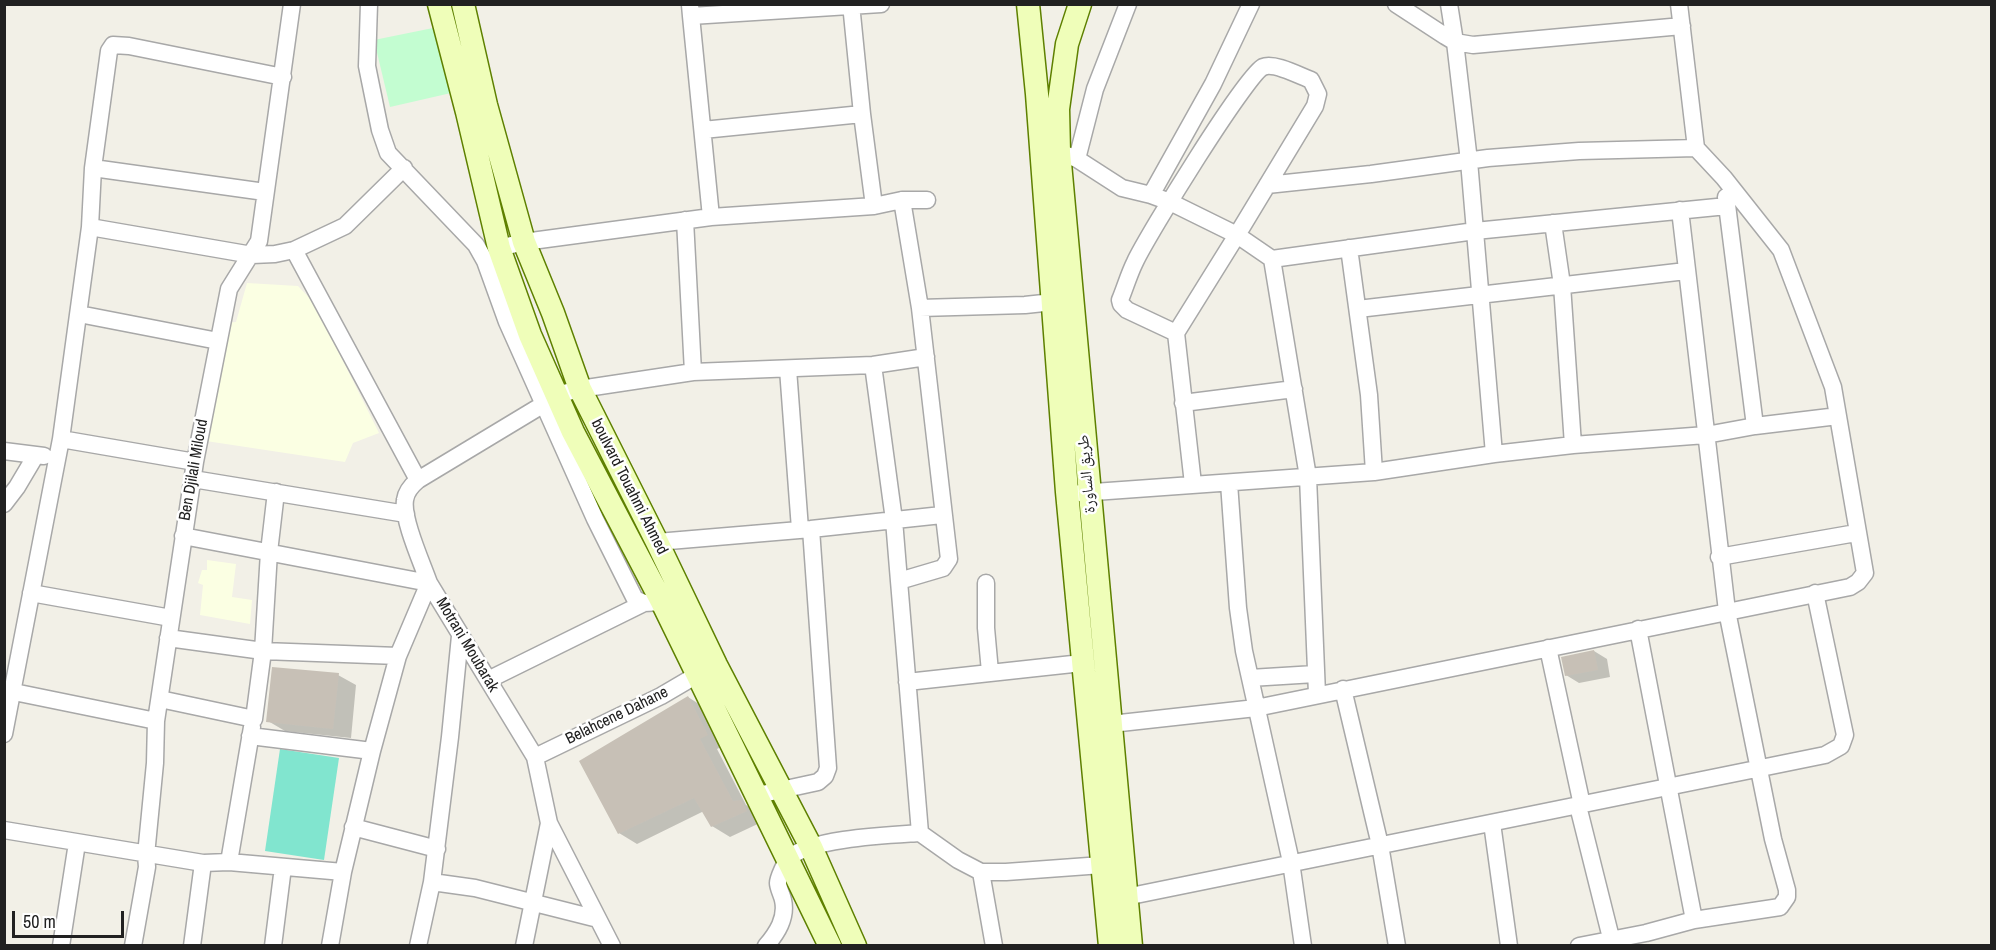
<!DOCTYPE html>
<meta charset="utf-8">
<style>
body{margin:0}
#map{position:relative;width:1996px;height:950px;overflow:hidden;background:#f2f0e7;font-family:"Archivo Narrow",sans-serif}
canvas{display:block}
.frame{position:absolute;inset:0;border:6px solid #212121;pointer-events:none}
.scale{position:absolute;left:12px;top:911px;width:112px;height:27px;box-sizing:border-box;border:3px solid #212121;border-top:0;padding-left:8px;font-size:18px;line-height:21px;white-space:nowrap;color:#212121;-webkit-text-stroke:4px #fff;paint-order:stroke}
</style>
<div id="map">
<canvas width="1996" height="950"></canvas>
<div class="frame"></div>
<div class="scale">50 m</div>
</div>
<script>
const ctx = document.querySelector('canvas').getContext('2d');
ctx.lineJoin = 'round';
function paint(path, color) { ctx.fillStyle = color; ctx.fill(path, 'evenodd'); }
function strokePath(path, color, width, dash) { ctx.strokeStyle = color; ctx.lineWidth = width; ctx.lineCap = dash ? 'butt' : 'round'; ctx.setLineDash(dash || []); ctx.stroke(path); }
function write(font, color, halo, rows, align = 'center') {
  ctx.font = font + ' "Archivo Narrow","Noto Naskh Arabic",sans-serif'; ctx.lineWidth = 5; ctx.setLineDash([]); ctx.textBaseline = 'middle'; ctx.strokeStyle = halo; ctx.fillStyle = color; for (const [text, x, y, turn = 0] of rows) {
    ctx.save(); ctx.translate(x, y); ctx.rotate((+turn || 0) * Math.PI / 180); ctx.textAlign = isNaN(turn) ? turn : align; if (halo) ctx.strokeText(text, 0, 0); ctx.fillText(text, 0, 0); ctx.restore();
  }
}
const education = new Path2D(`
 M 247,283 L 298,286 L 314,303 L 379,433 L 353,443 L 345,462 L 206,441 L 226,323 L 236,322 Z
 M 207,560 L 236,564 L 232,597 L 252,600 L 250,624 L 200,615 L 203,585 L 198,583 L 202,570 L 207,570 Z`);
const park = new Path2D(`
 M 433,28 L 451,93 L 390,107 L 374,40 Z`);
const pitch = new Path2D(`
 M 280,749 L 339,758 L 324,860 L 265,851 Z`);
const shadow = new Path2D(`
 M 1594,651 L 1607,659 L 1610,677 L 1579,683 L 1566,675 Z
 M 338,675 L 356,685 L 351,738 L 285,731 L 268,721 Z
 M 688,697 L 705,708 L 725,745 L 717,749 L 746,805 L 758,812 L 764,821 L 730,837 L 712,826 L 704,811 L 637,844 L 619,833 Z`);
const building = new Path2D(`
 M 1594,650 L 1598,670 L 1565,676 L 1561,657 Z
 M 272,667 L 339,673 L 333,729 L 266,722 Z
 M 688,696 L 708,735 L 700,739 L 733,801 L 741,800 L 747,811 L 711,827 L 694,798 L 618,834 L 579,761 Z`);
const street = new Path2D(`
 M 369,4 L 367,66 L 380,130 L 388,153 L 476,245 L 485,261 L 507,322 L 595,519 L 635,599 L 644,603 L 662,602
 M 851,4 L 862,114 L 874,206
 M 1396,4 L 1445,36 L 1455,42 L 1473,45 L 1682,26
 M 1449,4 L 1455,42 L 1469,161 L 1494,454
 M 1679,4 L 1696,148
 M 690,5 L 691,16 L 881,4
 M 691,16 L 711,217
 M 703,130 L 862,114
 M 1059,152 L 1077,159 L 1122,188 L 1151,195 L 1170,202 L 1237,235 L 1315,106 L 1318,94 L 1311,80 C 1300,76 1274,62 1263,67 C 1246,75 1147,236 1135,262 C 1129,274 1125,288 1120,300 L 1121,304 L 1127,310 L 1176,333
 M 1077,159 L 1095,89 L 1128,4
 M 93,168 L 265,192
 M 1151,195 L 1213,84 L 1251,4
 M 1726,197 L 1755,426
 M 902,200 L 920,308 L 949,559 L 943,568 L 899,581 L 920,833
 M 685,220 L 693,372
 M 1553,223 L 1562,285 L 1573,445
 M 90,227 L 252,255 L 275,254 L 294,250 L 345,226 L 404,168
 M 499,248 L 524,242 L 711,217 L 874,206 L 902,200 L 927,200
 M 1349,248 L 1369,395 L 1374,472
 M 294,250 L 418,480
 M 1272,259 L 1308,477 L 1317,694
 M 920,308 L 1025,305 L 1053,302
 M 1358,309 L 1686,271
 M 79,314 L 218,341
 M 873,365 L 894,520 L 899,581
 M 788,369 L 800,529
 M 1183,403 L 1294,389
 M 61,439 L 195,462
 M 4,451 L 44,456
 M 193,479 L 406,514
 M 1229,483 L 1238,608 L 1244,651 L 1291,862 L 1303,946
 M 1193,484 L 1176,333 L 1237,235 L 1272,259 L 1475,231 L 1727,206
 M 276,492 L 269,552 L 263,651 L 398,656 L 429,583 C 422,563 402,519 405,500 C 406,491 412,485 418,480 L 544,404 L 556,395 L 580,389 L 693,372 L 873,365 L 926,357
 M 1080,493 L 1374,472 L 1494,454 L 1573,445 L 1706,435 L 1755,426 L 1838,416
 M 4,504 L 17,487 L 36,455
 M 183,536 L 429,583 L 535,757 L 549,823 L 524,946
 M 657,542 L 811,529 L 942,515
 M 1719,557 L 1856,533
 M 986,583 L 986,628 L 990,672
 M 31,593 L 171,618
 M 1638,629 L 1694,920
 M 460,636 L 450,737 L 432,882 L 475,888 L 598,919
 M 1548,648 L 1582,805
 M 1250,678 L 1315,674
 M 488,680 L 644,603
 M 907,682 L 1082,663
 M 1343,689 L 1380,845 L 1397,946
 M 14,692 L 156,721
 M 160,699 L 254,719 L 263,651 L 168,638
 M 1102,725 L 1256,708 L 1850,587 L 1858,582 L 1865,573 L 1833,387 L 1781,250 L 1724,178 L 1696,148 L 1579,151 L 1488,158 L 1371,174 L 1267,185
 M 4,734 L 61,439 L 90,227 L 93,168 L 109,51 L 113,45 L 129,46 L 283,77
 M 250,736 L 372,751 L 398,656
 M 535,757 L 661,696 L 707,669
 M 758,795 L 818,782 L 825,776 L 828,768 L 811,529
 M 1578,806 L 1613,946
 M 549,823 L 612,946
 M 1492,823 L 1509,946
 M 353,827 L 437,849
 M 4,830 L 203,863 L 192,946
 M 229,862 L 252,727
 M 203,863 L 229,862 L 343,872 L 372,751
 M 981,872 L 994,946
 M 1116,899 L 1825,755 L 1841,746 L 1845,735 L 1815,593
 M 61,946 L 77,843
 M 133,946 L 147,867 L 146,855 L 155,763 L 156,721 L 195,462 L 229,289 L 259,241 L 292,4
 M 273,946 L 283,867
 M 330,946 L 343,872
 M 418,946 L 432,882
 M 766,946 C 777,933 787,918 783,900 C 782,895 778,888 778,883 C 778,878 786,861 789,858 C 810,838 891,835 920,833 L 958,860 L 981,872 L 1006,872 L 1102,865
 M 1579,946 L 1646,933 L 1694,920 L 1780,907 L 1787,897 L 1787,890 L 1773,839 L 1727,611 L 1680,210`);
const secondary = new Path2D(`
 M 439,4 L 467,112 L 499,248 L 530,335 L 573,432 L 662,602 L 830,946
 M 463,4 L 486,105 L 524,242 L 553,313 L 580,389 L 657,542 L 716,665 L 811,847 L 855,946
 M 1028,4 L 1037,94 L 1067,492 L 1110,946
 M 1080,4 L 1067,44 L 1058,109 L 1059,152 L 1131,946`);
const streetNames = [
 ["Ben Djilali Miloud",194,470,-80],
 ["طريق الساورة",1087,474,-95],
 ["boulvard Touahmi Ahmed",629,487,63],
 ["Motrani Moubarak",467,645,59],
 ["Belahcene Dahane",617,716,-26]
];
paint(education, '#fbffe3');
paint(park, '#c3fdd1');
paint(pitch, '#81e5cf');
paint(shadow, '#0003');
paint(building, '#c7c0b6');
strokePath(street, '#a8a8a8', 19);
strokePath(secondary, '#5e8000', 25);
strokePath(street, '#fff', 16);
strokePath(secondary, '#effeb9', 22);
write('16px', '#212121', '#fff', streetNames);
</script>
